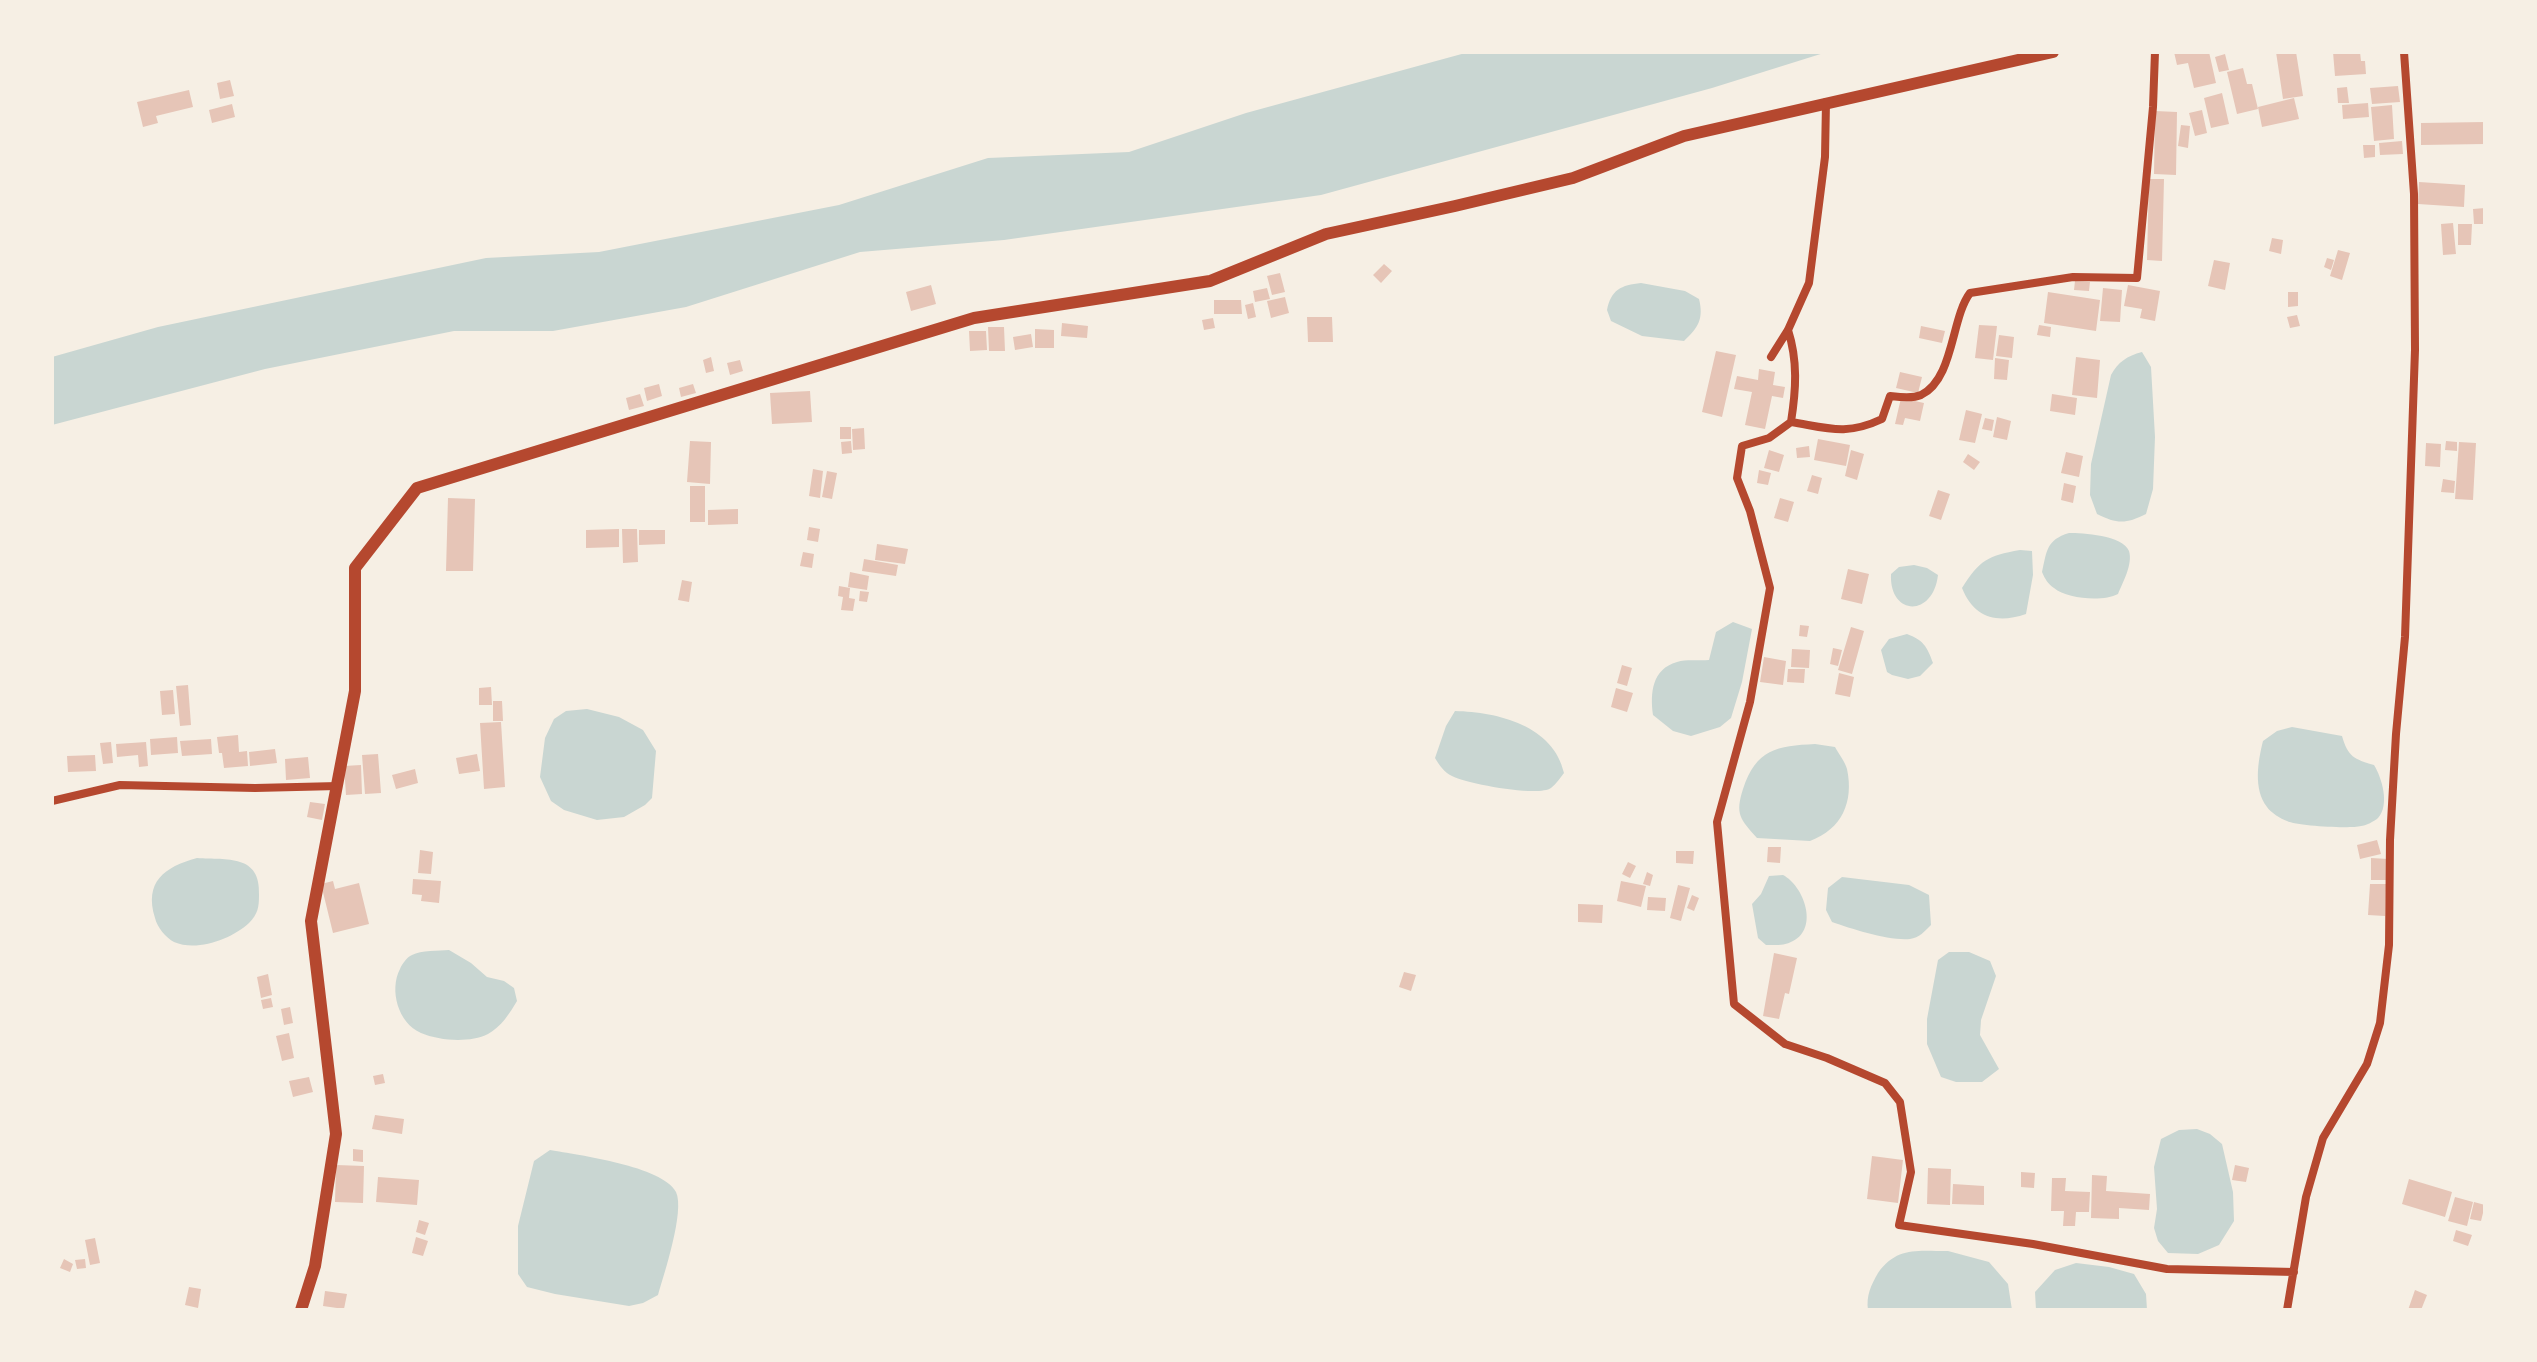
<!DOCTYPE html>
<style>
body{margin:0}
#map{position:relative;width:2537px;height:1362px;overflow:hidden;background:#f6efe4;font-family:"Fira Sans Condensed",sans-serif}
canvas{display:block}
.frame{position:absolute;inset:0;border:54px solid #f6efe4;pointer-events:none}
</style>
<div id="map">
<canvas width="2537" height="1362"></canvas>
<div class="frame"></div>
</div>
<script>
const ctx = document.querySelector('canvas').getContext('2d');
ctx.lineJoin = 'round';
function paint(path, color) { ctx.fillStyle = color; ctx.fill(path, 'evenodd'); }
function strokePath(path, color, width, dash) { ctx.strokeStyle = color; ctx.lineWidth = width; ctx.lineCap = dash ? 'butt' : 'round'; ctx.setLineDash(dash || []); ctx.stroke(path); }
const water = new Path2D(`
 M 1469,52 L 1827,52 L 1712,88 L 1321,195 L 1004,240 L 860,252 L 686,307 L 553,331 L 454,331 L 265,369 L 52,425 L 52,357 L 158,327 L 486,258 L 599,252 L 839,205 L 988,158 L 1129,152 L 1246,113 Z
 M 1641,283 L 1685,291 L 1699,299 C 1704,319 1698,328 1684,341 L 1642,336 L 1611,321 L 1607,310 C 1611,290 1621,285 1641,283 Z
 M 2142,352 L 2151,367 L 2155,437 L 2153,489 L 2146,514 C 2126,524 2117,524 2097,514 L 2090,495 L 2091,464 L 2111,375 C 2118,362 2127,356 2142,352 Z
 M 2069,533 C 2082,533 2123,535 2129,551 C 2133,564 2123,582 2118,594 C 2103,602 2067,599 2054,588 C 2048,584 2045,579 2042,572 C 2047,551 2046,540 2069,533 Z
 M 2020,550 L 2032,551 L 2033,575 L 2026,614 C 1997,624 1974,618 1962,588 C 1980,560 1987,556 2020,550 Z
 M 1914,565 L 1927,568 L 1938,575 C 1933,618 1889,616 1891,574 L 1899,567 Z
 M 1733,622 L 1752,629 L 1742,682 L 1731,718 L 1720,727 L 1691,736 L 1673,731 L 1653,715 C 1650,693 1652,669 1677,662 C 1686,659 1699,661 1709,660 L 1716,632 Z
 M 1907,634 C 1923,640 1927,646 1933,663 L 1920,676 L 1908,679 L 1892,675 L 1887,672 L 1881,650 L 1889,639 Z
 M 587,709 L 619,717 L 643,730 L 656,751 L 652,798 L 645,805 L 624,817 L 597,820 L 564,810 L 551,801 L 540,777 L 545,738 L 554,719 L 566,711 Z
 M 1455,711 C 1498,712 1554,726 1564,773 C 1560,778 1556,784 1551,788 C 1538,797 1468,784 1452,776 C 1444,772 1440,766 1435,758 L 1446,726 Z
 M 2292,727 L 2342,736 C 2348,757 2354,759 2374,765 C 2382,778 2390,805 2378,818 C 2375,821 2365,826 2361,826 C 2350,829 2297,826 2287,821 C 2281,819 2270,812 2267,807 C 2253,789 2258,761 2263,741 L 2277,731 Z
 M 1815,744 L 1835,747 C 1839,754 1845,762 1847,769 C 1854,802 1842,829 1810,841 L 1757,838 C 1740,819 1735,814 1743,789 C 1756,749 1777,746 1815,744 Z
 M 197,858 C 227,860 261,854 259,895 C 259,907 258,914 249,923 C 232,939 197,952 174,942 C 166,938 157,927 155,918 C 144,882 164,867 197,858 Z
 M 1783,875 C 1804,886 1819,928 1793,941 C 1784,946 1775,945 1766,945 L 1758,938 L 1752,904 L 1761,894 L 1769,876 Z
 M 1842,877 L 1909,885 L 1929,895 L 1931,925 C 1925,931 1919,938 1910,939 C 1889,941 1852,929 1832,922 L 1826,910 L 1828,888 Z
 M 449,950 L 471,963 L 487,977 L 504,981 L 514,988 L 517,1001 C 510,1013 501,1027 488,1034 C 470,1043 440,1041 421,1033 C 398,1023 389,990 400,969 C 402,964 407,957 412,955 C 421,950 439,951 449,950 Z
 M 1949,952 L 1969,952 L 1990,961 L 1996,976 L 1981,1020 L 1980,1035 L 1999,1069 L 1982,1082 L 1956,1082 L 1941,1077 L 1927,1044 L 1927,1019 L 1938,960 Z
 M 2197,1129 L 2210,1134 L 2222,1144 L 2233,1192 L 2234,1221 L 2219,1245 L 2198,1254 L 2168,1253 L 2158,1241 L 2154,1228 L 2157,1209 L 2154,1167 L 2161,1139 L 2179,1130 Z
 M 550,1150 C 578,1155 663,1166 676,1192 C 685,1211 664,1274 658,1295 L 643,1303 L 629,1306 L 555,1294 L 527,1287 L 518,1274 L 518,1226 L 534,1161 Z
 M 1948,1251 L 1989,1262 L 2008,1284 L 2012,1310 L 1868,1310 C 1866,1296 1871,1285 1878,1273 C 1897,1246 1918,1251 1948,1251 Z
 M 2076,1263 L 2109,1267 L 2134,1274 L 2146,1294 L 2147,1310 L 2036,1310 L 2035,1292 L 2055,1270 Z`);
const building = new Path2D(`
 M 2174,52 L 2209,52 L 2216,83 L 2194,88 L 2188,63 L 2177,65 Z
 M 2276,52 L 2296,52 L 2303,96 L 2283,99 Z
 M 2333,52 L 2360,52 L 2361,61 L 2365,61 L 2366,74 L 2335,76 Z
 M 2225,54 L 2229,70 L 2219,72 L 2215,57 Z
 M 2243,68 L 2247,84 L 2252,84 L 2258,109 L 2237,114 L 2227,72 Z
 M 230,80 L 234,96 L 220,99 L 217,83 Z
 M 2398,86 L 2400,102 L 2372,104 L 2370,88 Z
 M 2347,87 L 2349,103 L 2338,103 L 2337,88 Z
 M 189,90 L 193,107 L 156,116 L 158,123 L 143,127 L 137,102 Z
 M 2222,93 L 2229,124 L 2211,128 L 2204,98 Z
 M 2294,98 L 2299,119 L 2262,127 L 2258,107 Z
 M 2368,103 L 2369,117 L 2343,119 L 2342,105 Z
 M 232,104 L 235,117 L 212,123 L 209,110 Z
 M 2392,105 L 2394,139 L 2374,141 L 2371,107 Z
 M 2202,110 L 2207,133 L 2195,136 L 2189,113 Z
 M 2155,111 L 2177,112 L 2176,175 L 2154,174 Z
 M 2485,122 L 2485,144 L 2421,145 L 2421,123 Z
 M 2181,125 L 2190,126 L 2188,148 L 2178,146 Z
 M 2402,141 L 2403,154 L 2380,155 L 2379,143 Z
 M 2363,145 L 2375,145 L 2375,157 L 2364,158 Z
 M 2149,179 L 2164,179 L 2162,261 L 2147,260 Z
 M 2419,182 L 2465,185 L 2464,207 L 2418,204 Z
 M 2485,208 L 2485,224 L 2474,224 L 2473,209 Z
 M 2453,223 L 2456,254 L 2443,255 L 2441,224 Z
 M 2458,224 L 2472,224 L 2471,245 L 2458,245 Z
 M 2272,238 L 2283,240 L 2281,254 L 2269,251 Z
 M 2338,250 L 2350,253 L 2342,280 L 2330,276 Z
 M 2327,258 L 2334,260 L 2331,270 L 2324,267 Z
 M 2214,260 L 2230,263 L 2225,290 L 2208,286 Z
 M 1384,264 L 1392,271 L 1381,283 L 1373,275 Z
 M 1280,273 L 1285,292 L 1272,295 L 1267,276 Z
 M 2075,281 L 2090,282 L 2089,291 L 2074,290 Z
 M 931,285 L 936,304 L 911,311 L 906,292 Z
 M 2128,285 L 2160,291 L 2155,321 L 2140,318 L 2142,309 L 2124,306 Z
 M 1267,288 L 1270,299 L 1255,302 L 1253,291 Z
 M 2103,288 L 2122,290 L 2120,322 L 2100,321 Z
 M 2048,292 L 2100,300 L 2096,331 L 2044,323 Z
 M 2288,292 L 2298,292 L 2298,306 L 2288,307 Z
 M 1285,297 L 1289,313 L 1271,318 L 1267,301 Z
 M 1214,300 L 1241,300 L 1242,314 L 1214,314 Z
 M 1253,303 L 1256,317 L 1248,319 L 1245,305 Z
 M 2297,315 L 2300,326 L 2290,328 L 2287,317 Z
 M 1307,317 L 1332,317 L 1333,342 L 1308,342 Z
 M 1213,318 L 1215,328 L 1204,330 L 1202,320 Z
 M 1062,323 L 1088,326 L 1087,338 L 1061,336 Z
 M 1979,325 L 1997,326 L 1993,360 L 1975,358 Z
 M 2039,325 L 2051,327 L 2050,337 L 2037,335 Z
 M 1921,326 L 1945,331 L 1942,343 L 1919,338 Z
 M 988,327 L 1004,327 L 1005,351 L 989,351 Z
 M 1035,329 L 1054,330 L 1054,348 L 1035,348 Z
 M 969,331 L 986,331 L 987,350 L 970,351 Z
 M 1031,334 L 1033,347 L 1015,350 L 1013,337 Z
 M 1999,335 L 2014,337 L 2012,358 L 1996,356 Z
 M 1716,351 L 1736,355 L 1722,417 L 1702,412 Z
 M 711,357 L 714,371 L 706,373 L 703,360 Z
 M 2076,357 L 2100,360 L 2097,398 L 2072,395 Z
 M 1995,358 L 2009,360 L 2007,380 L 1994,379 Z
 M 740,360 L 743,371 L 730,375 L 727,363 Z
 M 1759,369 L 1775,372 L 1773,385 L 1785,387 L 1783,398 L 1772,396 L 1765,429 L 1745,425 L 1752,392 L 1734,389 L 1737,376 L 1758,380 Z
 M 1900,372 L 1922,377 L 1918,393 L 1896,388 Z
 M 659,384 L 662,396 L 647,401 L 644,388 Z
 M 693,384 L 696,393 L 681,397 L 679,388 Z
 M 810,391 L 812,422 L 772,424 L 770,393 Z
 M 640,394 L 644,406 L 629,410 L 626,398 Z
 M 2052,394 L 2077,398 L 2075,415 L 2050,411 Z
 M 1901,398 L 1924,403 L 1920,421 L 1905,418 L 1903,425 L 1895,424 Z
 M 1966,410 L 1982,414 L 1975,443 L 1959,440 Z
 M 1997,417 L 2011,421 L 2007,440 L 1993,437 Z
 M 1985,418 L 1994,420 L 1992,431 L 1982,429 Z
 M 840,427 L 851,427 L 851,439 L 840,439 Z
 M 864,428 L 865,449 L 853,450 L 852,429 Z
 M 1818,439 L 1850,445 L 1846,466 L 1814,460 Z
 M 690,441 L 711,442 L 710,484 L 687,482 Z
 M 851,441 L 852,453 L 842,454 L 841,442 Z
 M 2446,441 L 2457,442 L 2457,451 L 2445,450 Z
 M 2459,442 L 2476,443 L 2473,500 L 2455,499 Z
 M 2426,443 L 2441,444 L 2440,467 L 2425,466 Z
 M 1809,446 L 1810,457 L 1797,458 L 1796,448 Z
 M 1769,450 L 1784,455 L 1779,472 L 1764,468 Z
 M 1851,450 L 1864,454 L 1857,480 L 1845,476 Z
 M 2066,452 L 2083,456 L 2079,477 L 2061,473 Z
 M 1968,454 L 1980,462 L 1974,470 L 1963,462 Z
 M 813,469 L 823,471 L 820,498 L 809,496 Z
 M 1759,470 L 1771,473 L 1768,485 L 1757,483 Z
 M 827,471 L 837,473 L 832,499 L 822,497 Z
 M 1812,475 L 1822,478 L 1818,494 L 1807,491 Z
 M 2443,479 L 2455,481 L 2454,493 L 2441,492 Z
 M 2064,483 L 2076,486 L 2073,503 L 2061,500 Z
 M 690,486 L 705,486 L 705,522 L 690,522 Z
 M 1938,490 L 1950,494 L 1941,520 L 1929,516 Z
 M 448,498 L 475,499 L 473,571 L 446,571 Z
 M 1780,498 L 1794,502 L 1788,522 L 1774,518 Z
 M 738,509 L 738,524 L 708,525 L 708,510 Z
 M 809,527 L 820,529 L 818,542 L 807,540 Z
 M 619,529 L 619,547 L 586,548 L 586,530 Z
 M 622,529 L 637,529 L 638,562 L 623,563 Z
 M 639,530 L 665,530 L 665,544 L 639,545 Z
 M 877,544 L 908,549 L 905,564 L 875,560 Z
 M 803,552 L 814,554 L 812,568 L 800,566 Z
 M 864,559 L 898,565 L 896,576 L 862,571 Z
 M 1848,569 L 1869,574 L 1862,604 L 1841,599 Z
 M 850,572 L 869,576 L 867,590 L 848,587 Z
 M 682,580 L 692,582 L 689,602 L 678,600 Z
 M 839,586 L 850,588 L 849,598 L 855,599 L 853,611 L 841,610 L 843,597 L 838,596 Z
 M 860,591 L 869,592 L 867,602 L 859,601 Z
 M 1800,625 L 1809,626 L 1807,637 L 1799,636 Z
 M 1851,627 L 1864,631 L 1852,674 L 1838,670 Z
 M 1833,648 L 1842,650 L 1838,666 L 1830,664 Z
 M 1792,649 L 1810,650 L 1809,668 L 1791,667 Z
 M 1764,657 L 1786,661 L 1783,685 L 1760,682 Z
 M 1622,665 L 1632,668 L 1627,686 L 1617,683 Z
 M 1788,669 L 1805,669 L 1804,683 L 1787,682 Z
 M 1839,673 L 1854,677 L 1850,697 L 1835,694 Z
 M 188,685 L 191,725 L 180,726 L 176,686 Z
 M 491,687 L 492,705 L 479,705 L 479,688 Z
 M 1616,688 L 1633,693 L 1627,712 L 1611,707 Z
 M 173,690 L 175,714 L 162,715 L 160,691 Z
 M 493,701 L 502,701 L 503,721 L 493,721 Z
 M 501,722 L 505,787 L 484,789 L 480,723 Z
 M 238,735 L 239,752 L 247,751 L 248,766 L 224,768 L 222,753 L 219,753 L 217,737 Z
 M 177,737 L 178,753 L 151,755 L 150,739 Z
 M 211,739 L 212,754 L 182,756 L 180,741 Z
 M 111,742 L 113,763 L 103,764 L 100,743 Z
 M 146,742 L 148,766 L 139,767 L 138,755 L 117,757 L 116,744 Z
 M 275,749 L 277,763 L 250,766 L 249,752 Z
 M 378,754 L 381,793 L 365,794 L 362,755 Z
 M 477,754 L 480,771 L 459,774 L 456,758 Z
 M 95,755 L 96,771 L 68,772 L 67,756 Z
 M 308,757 L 310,778 L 286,780 L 285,759 Z
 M 361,765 L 362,794 L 346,795 L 344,766 Z
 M 415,769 L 418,783 L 396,789 L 392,775 Z
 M 310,802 L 325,804 L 322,820 L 307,817 Z
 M 2377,840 L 2381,854 L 2360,859 L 2357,845 Z
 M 1768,847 L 1781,847 L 1780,863 L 1767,862 Z
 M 420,850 L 433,852 L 431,874 L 418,873 Z
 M 1676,851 L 1694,851 L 1693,864 L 1676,863 Z
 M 2371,858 L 2388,859 L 2387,880 L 2371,880 Z
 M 1628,862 L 1636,866 L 1630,878 L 1622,874 Z
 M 1647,872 L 1653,875 L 1650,886 L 1643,884 Z
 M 413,879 L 441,881 L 439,903 L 421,901 L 422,895 L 412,894 Z
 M 333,881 L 335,889 L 359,883 L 369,924 L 333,933 L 321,884 Z
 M 1621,881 L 1646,886 L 1641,907 L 1617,901 Z
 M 2370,884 L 2386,884 L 2385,916 L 2368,915 Z
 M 1678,885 L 1690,888 L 1681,921 L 1670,918 Z
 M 1692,895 L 1699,898 L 1694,911 L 1687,908 Z
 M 1648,897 L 1666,898 L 1665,911 L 1647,910 Z
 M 1578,904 L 1603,905 L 1602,923 L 1578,922 Z
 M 1774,953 L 1797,958 L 1789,994 L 1785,993 L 1779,1019 L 1763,1016 Z
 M 1404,972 L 1416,975 L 1411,991 L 1399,987 Z
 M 268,974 L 272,995 L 261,998 L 257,977 Z
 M 271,998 L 273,1007 L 263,1009 L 261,1000 Z
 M 290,1007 L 293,1023 L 284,1025 L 281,1009 Z
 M 289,1033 L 294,1058 L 282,1061 L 276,1036 Z
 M 383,1074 L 385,1083 L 375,1085 L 373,1076 Z
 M 309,1077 L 313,1092 L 293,1097 L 289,1081 Z
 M 375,1115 L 404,1119 L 402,1134 L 372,1129 Z
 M 353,1149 L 363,1150 L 363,1162 L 353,1161 Z
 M 1872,1156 L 1903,1160 L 1898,1203 L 1867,1199 Z
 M 336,1165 L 364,1166 L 363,1203 L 335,1202 Z
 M 2235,1165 L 2249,1168 L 2246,1182 L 2232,1180 Z
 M 1928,1168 L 1951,1169 L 1950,1205 L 1927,1204 Z
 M 2021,1172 L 2035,1173 L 2034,1188 L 2021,1187 Z
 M 2092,1175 L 2107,1176 L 2106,1191 L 2150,1194 L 2149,1210 L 2119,1208 L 2119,1219 L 2091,1218 Z
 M 378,1177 L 419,1180 L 417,1205 L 376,1202 Z
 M 2052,1178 L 2066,1178 L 2065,1191 L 2090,1192 L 2089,1212 L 2076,1212 L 2075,1226 L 2063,1226 L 2064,1211 L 2051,1211 Z
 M 2409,1179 L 2452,1192 L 2445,1217 L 2402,1204 Z
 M 1953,1184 L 1984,1186 L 1984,1205 L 1952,1204 Z
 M 2455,1197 L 2473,1202 L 2467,1226 L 2448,1221 Z
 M 2474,1202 L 2485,1205 L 2481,1221 L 2470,1219 Z
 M 419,1220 L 429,1223 L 425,1235 L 416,1232 Z
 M 2456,1230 L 2472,1235 L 2468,1246 L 2453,1241 Z
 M 416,1237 L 428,1241 L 423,1256 L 412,1253 Z
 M 95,1238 L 100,1263 L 90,1265 L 85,1240 Z
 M 64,1259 L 73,1264 L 70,1272 L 60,1268 Z
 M 85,1259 L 86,1268 L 77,1269 L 75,1260 Z
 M 189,1287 L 201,1289 L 198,1308 L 185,1305 Z
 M 2415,1290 L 2427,1295 L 2421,1310 L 2408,1310 Z
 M 325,1291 L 347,1294 L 344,1309 L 323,1306 Z`);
const minor = new Path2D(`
 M 1788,330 C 1798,361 1796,390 1791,422 L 1769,438 L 1742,446 L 1737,478 L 1750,511 L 1770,588 L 1750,702 L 1717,822 L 1734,1004 L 1785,1044 L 1827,1058 L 1885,1083 L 1900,1102 L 1911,1172 L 1899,1225 L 2033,1244 L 2167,1269 L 2294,1272
 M 1771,357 L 1788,330 L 1809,283 L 1825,157 L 1826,102
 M 1791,422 C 1828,428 1846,436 1882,419 L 1890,396 C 1899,397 1912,399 1921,395 C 1954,379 1951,318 1970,293 L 2073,277 L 2137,278 L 2153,107 L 2155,52
 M 52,801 L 120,785 L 255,788 L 338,786
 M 2287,1310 L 2306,1197 L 2323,1138 L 2367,1064 L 2380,1023 L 2389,945 L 2390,840 L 2396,734 L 2405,637 L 2415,350 L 2414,194 L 2404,52`);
const tertiary = new Path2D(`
 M 301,1310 L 315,1266 L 336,1134 L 311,921 L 355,691 L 355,568 L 417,488 L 974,318 L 1210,281 L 1326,234 L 1455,206 L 1573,178 L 1684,136 L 2053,52`);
paint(water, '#c9d6d2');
paint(building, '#e6c5b7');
strokePath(minor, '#b5482f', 8);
strokePath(tertiary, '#b5482f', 12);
</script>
